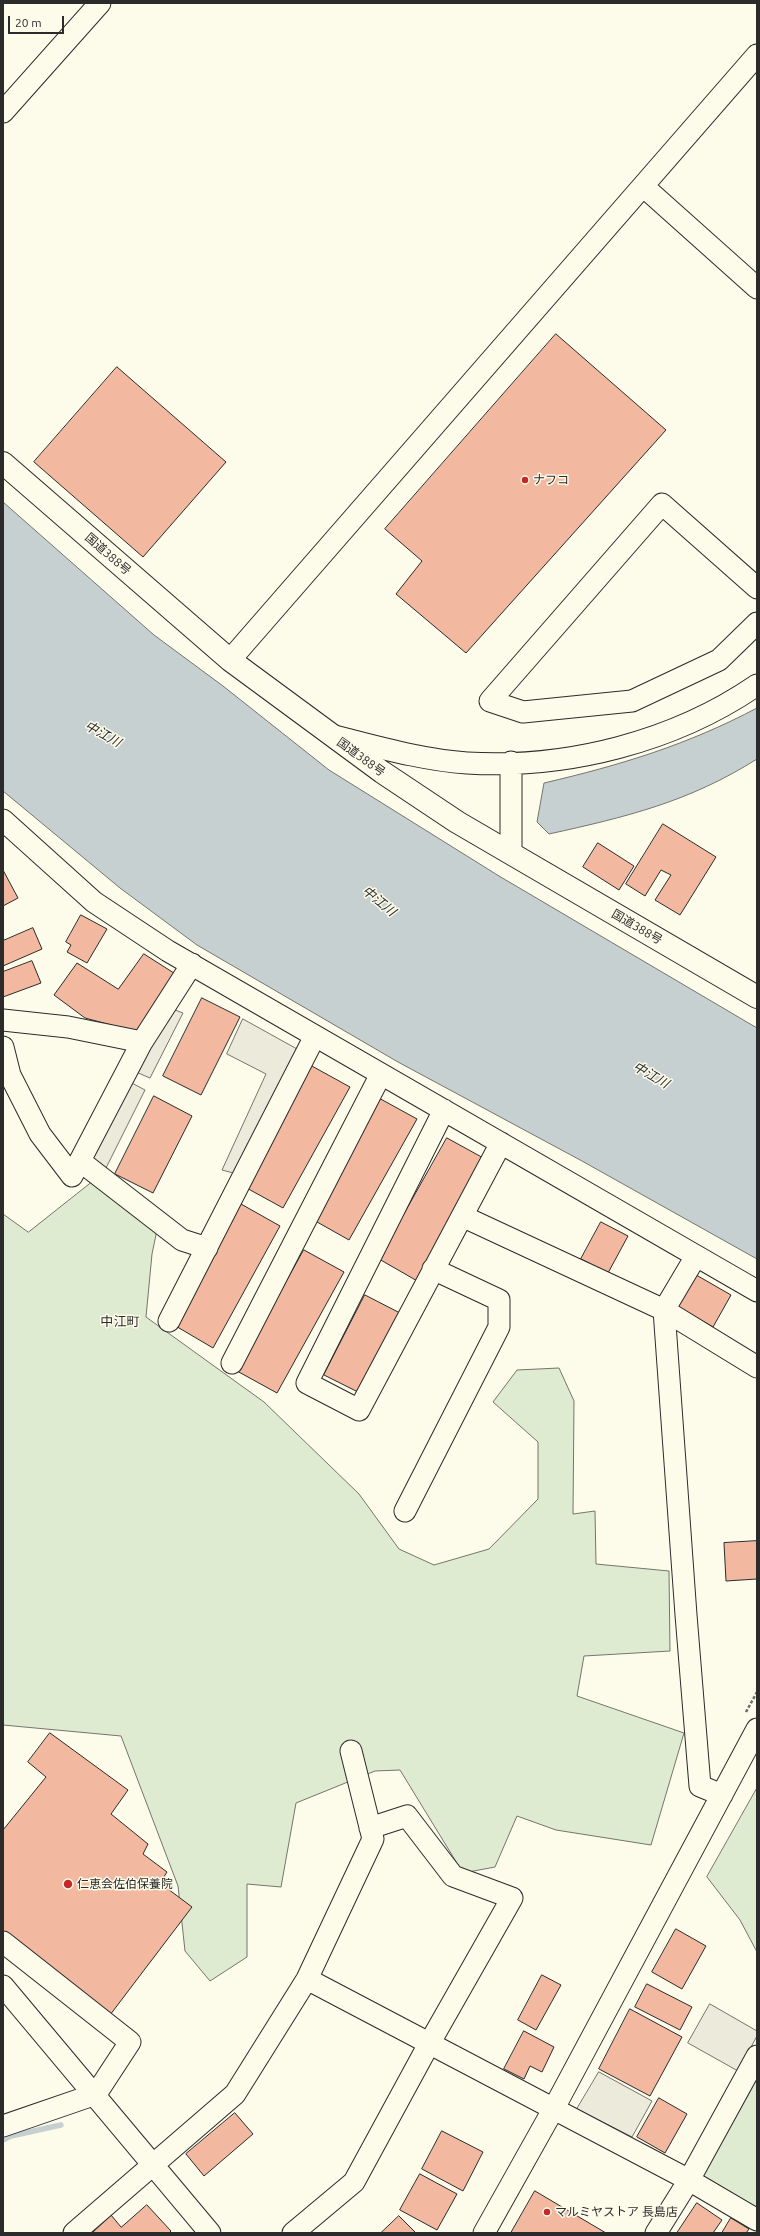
<!DOCTYPE html>
<meta charset="utf-8">
<style>
body{margin:0}
#map{position:relative;width:760px;height:2236px;overflow:hidden;background:#fdfbea;font-family:Ubuntu,sans-serif}
canvas{display:block}
.frame{position:absolute;inset:0;border:4px solid #2b2b2b;pointer-events:none}
.scale{position:absolute;left:8px;top:16px;width:56px;height:18px;box-sizing:border-box;border:2px solid #2b2b2b;border-top:0;padding-left:5px;font-size:12px;line-height:14px;white-space:nowrap;color:#2b2b2b;-webkit-text-stroke:3px #fdfbea;paint-order:stroke}
</style>
<div id="map">
<canvas width="760" height="2236"></canvas>
<div class="frame"></div>
<div class="scale">20 m</div>
</div>
<script>
const ctx = document.querySelector('canvas').getContext('2d');
ctx.lineJoin = 'round';
function paint(path, color) { ctx.fillStyle = color; ctx.fill(path, 'evenodd'); }
function strokePath(path, color, width, dash) { ctx.strokeStyle = color; ctx.lineWidth = width; ctx.lineCap = dash ? 'butt' : 'round'; ctx.setLineDash(dash || []); ctx.stroke(path); }
function write(font, color, halo, rows, align = 'center') {
  ctx.font = font + ' Ubuntu,"Noto Sans JP",sans-serif'; ctx.lineWidth = 3; ctx.setLineDash([]); ctx.textBaseline = 'middle'; ctx.strokeStyle = halo; ctx.fillStyle = color; for (const [text, x, y, turn = 0] of rows) {
    ctx.save(); ctx.translate(x, y); ctx.rotate((+turn || 0) * Math.PI / 180); ctx.textAlign = isNaN(turn) ? turn : align; if (halo) ctx.strokeText(text, 0, 0); ctx.fillText(text, 0, 0); ctx.restore();
  }
}
const green = new Path2D(`
 M 96,1179 L 158,1225 L 152,1254 L 146,1317 L 264,1402 L 359,1494 L 399,1549 L 434,1565 L 489,1549 L 538,1499 L 538,1442 L 493,1402 L 517,1370 L 559,1368 L 574,1401 L 573,1514 L 595,1511 L 596,1564 L 669,1571 L 670,1651 L 584,1656 L 577,1696 L 684,1733 L 651,1845 L 556,1830 L 517,1816 L 495,1867 L 463,1873 L 400,1770 L 375,1771 L 296,1803 L 281,1887 L 247,1884 L 247,1957 L 210,1981 L 185,1951 L 178,1886 L 121,1736 L 3,1725 L 3,1214 L 28,1232 Z
 M 757,1788 L 757,1952 L 740,1920 L 707,1877 Z
 M 757,2077 L 757,2207 L 700,2174 Z`);
const parking = new Path2D(`
 M 170,1008 L 183,1013 L 150,1078 L 136,1072 Z
 M 243,1019 L 297,1049 L 237,1174 L 222,1170 L 266,1074 L 227,1054 Z
 M 130,1082 L 145,1090 L 106,1168 L 91,1160 Z
 M 710,2004 L 757,2031 L 757,2036 L 738,2071 L 688,2043 Z
 M 599,2072 L 652,2101 L 632,2137 L 577,2109 Z`);
const water = new Path2D(`
 M 3,502 L 154,635 L 223,686 L 329,770 L 499,876 L 757,1028 L 757,1259 L 582,1161 L 398,1062 L 197,945 L 120,888 L 3,791 Z
 M 757,708 L 757,759 C 689,802 626,817 549,834 L 537,822 L 544,783 C 621,765 687,745 757,708 Z`);
const stream = new Path2D(`
 M 3,2140 L 11,2136 L 61,2125`);
const building = new Path2D(`
 M 556,334 L 666,430 L 466,653 L 396,594 L 422,561 L 385,529 Z
 M 117,367 L 226,462 L 143,557 L 34,462 Z
 M 663,824 L 716,857 L 680,915 L 655,900 L 671,875 L 661,870 L 645,896 L 626,884 Z
 M 598,843 L 634,866 L 619,890 L 583,867 Z
 M 3,870 L 18,898 L 3,906 Z
 M 81,915 L 107,929 L 87,963 L 67,952 L 71,945 L 66,942 Z
 M 33,928 L 42,949 L 3,966 L 3,941 Z
 M 144,954 L 177,975 L 141,1033 L 85,1018 L 54,995 L 77,963 L 118,989 Z
 M 32,961 L 41,983 L 3,997 L 3,972 Z
 M 202,998 L 240,1017 L 201,1095 L 163,1076 Z
 M 310,1065 L 350,1087 L 283,1208 L 243,1186 Z
 M 154,1096 L 192,1116 L 153,1193 L 115,1174 Z
 M 377,1097 L 417,1119 L 349,1240 L 310,1218 Z
 M 447,1138 L 487,1160 L 419,1282 L 379,1259 Z
 M 241,1204 L 280,1226 L 213,1348 L 174,1325 Z
 M 601,1222 L 628,1236 L 608,1273 L 581,1259 Z
 M 304,1250 L 344,1272 L 277,1393 L 237,1371 Z
 M 691,1272 L 731,1295 L 713,1327 L 673,1304 Z
 M 365,1295 L 400,1313 L 360,1393 L 324,1375 Z
 M 757,1541 L 757,1579 L 726,1581 L 724,1543 Z
 M 50,1733 L 128,1790 L 111,1814 L 148,1844 L 143,1854 L 167,1872 L 160,1883 L 192,1907 L 110,2015 L 3,1933 L 3,1830 L 46,1777 L 28,1762 Z
 M 676,1929 L 706,1946 L 682,1989 L 652,1972 Z
 M 542,1975 L 561,1985 L 536,2030 L 518,2020 Z
 M 647,1984 L 692,2007 L 680,2030 L 635,2007 Z
 M 630,2009 L 682,2037 L 650,2096 L 599,2069 Z
 M 524,2031 L 554,2047 L 542,2072 L 530,2066 L 524,2079 L 504,2069 Z
 M 659,2098 L 687,2114 L 665,2153 L 637,2137 Z
 M 235,2113 L 253,2134 L 204,2176 L 186,2154 Z
 M 442,2131 L 483,2152 L 463,2191 L 422,2169 Z
 M 420,2174 L 457,2194 L 437,2230 L 400,2210 Z
 M 535,2191 L 606,2233 L 511,2233 Z
 M 697,2203 L 722,2220 L 713,2233 L 677,2233 Z
 M 147,2205 L 171,2231 L 169,2233 L 92,2233 L 111,2215 L 121,2227 Z
 M 399,2216 L 416,2233 L 381,2233 Z
 M 731,2218 L 749,2229 L 746,2233 L 722,2233 Z`);
const path = new Path2D(`
 M 746,1712 L 757,1692`);
const minor = new Path2D(`
 M 3,112 L 100,3
 M 643,186 L 757,288
 M 757,588 L 662,504 L 490,701 L 523,712 L 632,701 L 719,660 L 757,623
 M 230,660 L 757,55
 M 334,736 C 378,747 422,760 467,763 C 567,769 674,742 757,685
 M 3,820 L 94,902 L 168,951 L 757,1291
 M 511,853 L 511,762
 M 3,1020 L 68,1027 L 142,1042
 M 3,1047 L 10,1075 L 40,1134 L 72,1176 L 142,1042 L 192,964
 M 444,1110 L 307,1383 L 359,1410 L 501,1143
 M 80,1161 L 182,1240 L 207,1248
 M 462,1216 L 664,1310 L 757,1367
 M 696,1256 L 664,1310 L 686,1615 L 700,1786 L 722,1795
 M 169,1321 L 315,1036
 M 232,1363 L 381,1074
 M 405,1511 L 499,1327 L 499,1300 L 433,1269
 M 3,1942 L 130,2042 L 96,2094 L 3,2126
 M 307,1979 L 689,2180 L 757,2220
 M 3,1986 L 210,2233
 M 74,2233 L 235,2094 L 307,1979 L 373,1839 L 351,1751
 M 293,2233 L 354,2182 L 429,2044 L 512,1898 L 453,1876 L 407,1816 L 370,1828
 M 484,2233 L 554,2108 L 757,1729
 M 656,2233 L 689,2180 L 757,2056`);
const highway = new Path2D(`
 M 3,463 L 230,660 L 382,772 L 457,822 L 757,997`);
const markers = [
 [525,480,4,"#c62828"],
 [68,1884,5,"#c62828"],
 [547,2212,4,"#c62828"]
];
const poiNames = [
 ["ナフコ",533,480],
 ["仁恵会佐伯保養院",77,1884],
 ["マルミヤストア 長島店",555,2212]
];
const streetNames = [
 ["国道388号",108,554,41],
 ["国道388号",361,757,36],
 ["国道388号",637,927,30]
];
const waterNames = [
 ["中江川",103,734,29],
 ["中江川",379,901,39],
 ["中江川",651,1075,30]
];
const neighbourhoodNames = [
 ["中江町",120,1322]
];
paint(green, '#deebd1');
strokePath(green, '#74746e', 1);
paint(parking, '#eceadb');
strokePath(parking, '#74746e', 1);
paint(water, '#c7d0d0');
strokePath(water, '#74746e', 1);
strokePath(stream, '#c7d0d0', 5.5);
paint(building, '#f2b8a0');
strokePath(building, '#2b2b2b', 1);
strokePath(minor, '#2b2b2b', 23);
strokePath(highway, '#2b2b2b', 24);
strokePath(path, '#6a6964', 2.5, [3, 2]);
strokePath(minor, '#fdfbea', 21);
strokePath(highway, '#fdfbea', 22);
for (const [x, y, r, color] of markers) { const dot = new Path2D(); dot.arc(x, y, r, 0, 2 * Math.PI); ctx.fillStyle = color; ctx.fill(dot); strokePath(dot, '#fdfbea', 1.5); }
write('12px', '#2b2b2b', '#fdfbea', poiNames, 'left');
write('12px', '#2b2b2b', '#fdfbea', streetNames);
write('italic 13px', '#2b2b2b', '#fdfbea', waterNames);
write('13px', '#2b2b2b', '#fdfbea', neighbourhoodNames);
</script>
